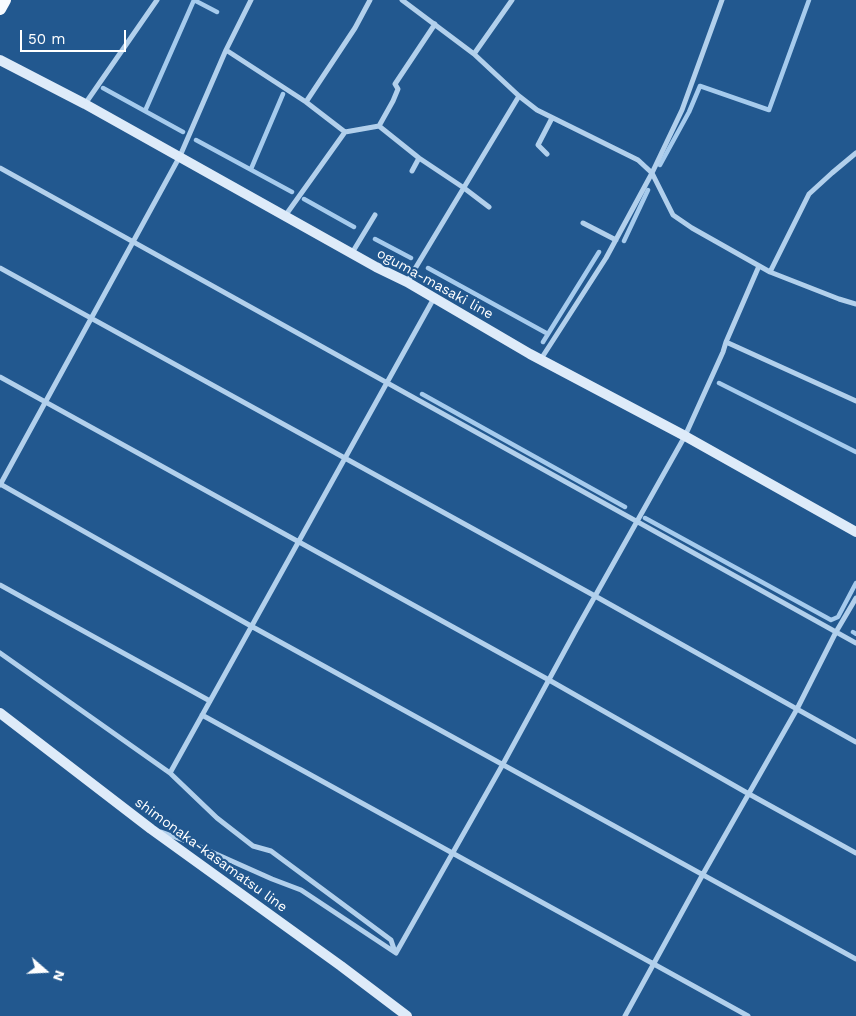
<!DOCTYPE html>
<style>
body{margin:0}
#map{position:relative;width:856px;height:1016px;overflow:hidden;background:#22588f;font-family:"Work Sans",sans-serif}
canvas{display:block}
.north{position:absolute;left:20px;top:946px;width:50px;height:50px;-webkit-text-stroke:4px #22588f;paint-order:stroke;rotate:109deg;font-size:14px;font-weight:700;line-height:20px;text-align:center;color:#fff}
.north::after{content:'';display:block;margin:auto;width:18px;height:22px;background:#fff;clip-path:polygon(50% 0,100% 100%,50% 72%,0 100%)}
.scale{position:absolute;left:20px;top:30px;width:106px;height:22px;box-sizing:border-box;border:2px solid #fff;border-top:0;padding-left:6px;font-size:15px;line-height:18px;white-space:nowrap;color:#fff;-webkit-text-stroke:4px #22588f;paint-order:stroke}
</style>
<div id="map">
<canvas width="856" height="1016"></canvas>
<div class="north">N</div>
<div class="scale">50 m</div>
</div>
<script>
const ctx = document.querySelector('canvas').getContext('2d');
ctx.lineJoin = 'round';
function strokePath(path, color, width, dash) { ctx.strokeStyle = color; ctx.lineWidth = width; ctx.lineCap = dash ? 'butt' : 'round'; ctx.setLineDash(dash || []); ctx.stroke(path); }
function write(font, color, halo, rows, align = 'center') {
  ctx.font = font + ' "Work Sans",sans-serif'; ctx.lineWidth = 4.5; ctx.setLineDash([]); ctx.textBaseline = 'middle'; ctx.strokeStyle = halo; ctx.fillStyle = color; for (const [text, x, y, turn = 0] of rows) {
    ctx.save(); ctx.translate(x, y); ctx.rotate((+turn || 0) * Math.PI / 180); ctx.textAlign = isNaN(turn) ? turn : align; if (halo) ctx.strokeText(text, 0, 0); ctx.fillText(text, 0, 0); ctx.restore();
  }
}
const stream = new Path2D(`
 M 103,88 L 183,132
 M 145,111 L 194,0 L 217,12
 M 196,140 L 292,192
 M 660,165 L 689,112 L 700,86 L 769,110 L 809,0
 M 251,169 L 283,94
 M 304,199 L 354,227
 M 375,239 L 411,258
 M 624,241 L 648,190
 M 428,268 L 548,334
 M 543,342 L 599,252
 M 719,383 L 856,452
 M 422,394 L 625,507
 M 645,518 L 831,620 L 838,617 L 856,583
 M 853,632 L 856,634`);
const minor = new Path2D(`
 M 402,0 L 474,54 L 519,96 L 537,110 L 638,160 L 652,173 L 673,215 L 692,228 L 770,272 L 839,299 L 856,304
 M 226,50 L 306,102 L 345,132 L 379,126 L 419,158 L 464,188 L 489,207
 M 474,54 L 512,0
 M 306,102 L 355,28 L 370,0
 M 85,104 L 157,0
 M 379,126 L 393,101 L 398,89 L 395,84 L 435,24
 M 547,154 L 538,145 L 552,118
 M 0,168 L 856,643
 M 412,171 L 419,158
 M 285,216 L 345,132
 M 583,223 L 616,240
 M 352,253 L 375,215
 M 0,268 L 595,596 L 856,742
 M 770,272 L 809,194 L 832,173 L 856,153
 M 407,282 L 519,96
 M 726,342 L 856,401
 M 541,359 L 606,258 L 652,173 L 682,110 L 722,0
 M 0,377 L 549,680 L 749,794 L 856,853
 M 0,484 L 251,626 L 856,959
 M 0,485 L 180,156 L 226,50 L 251,0
 M 0,585 L 210,701
 M 0,653 L 170,773 L 217,818 L 253,846 L 271,851 L 391,940 L 395,952
 M 202,715 L 748,1016
 M 170,773 L 434,298
 M 161,832 L 189,842 L 272,879 L 301,890 L 396,953 L 503,764 L 576,630 L 685,436 L 723,352 L 726,342 L 759,266
 M 625,1016 L 703,874 L 797,709 L 836,632 L 856,598`);
const secondary = new Path2D(`
 M 0,60 L 85,104 L 376,267 L 407,282 L 530,354 L 685,436 L 856,532
 M 0,713 L 151,829 L 341,966 L 407,1016`);
const primary = new Path2D(`
 M 0,9 L 5,0`);
const streetNames = [
 ["oguma-masaki line",435,284,29],
 ["shimonaka-kasamatsu line",211,855,36]
];
strokePath(stream, '#a6cbed', 4.5);
strokePath(minor, '#b2d0ec', 5);
strokePath(secondary, '#deebf9', 10);
strokePath(primary, '#f8fbff', 12);
write('14px', '#fff', '#22588f', streetNames);
</script>
